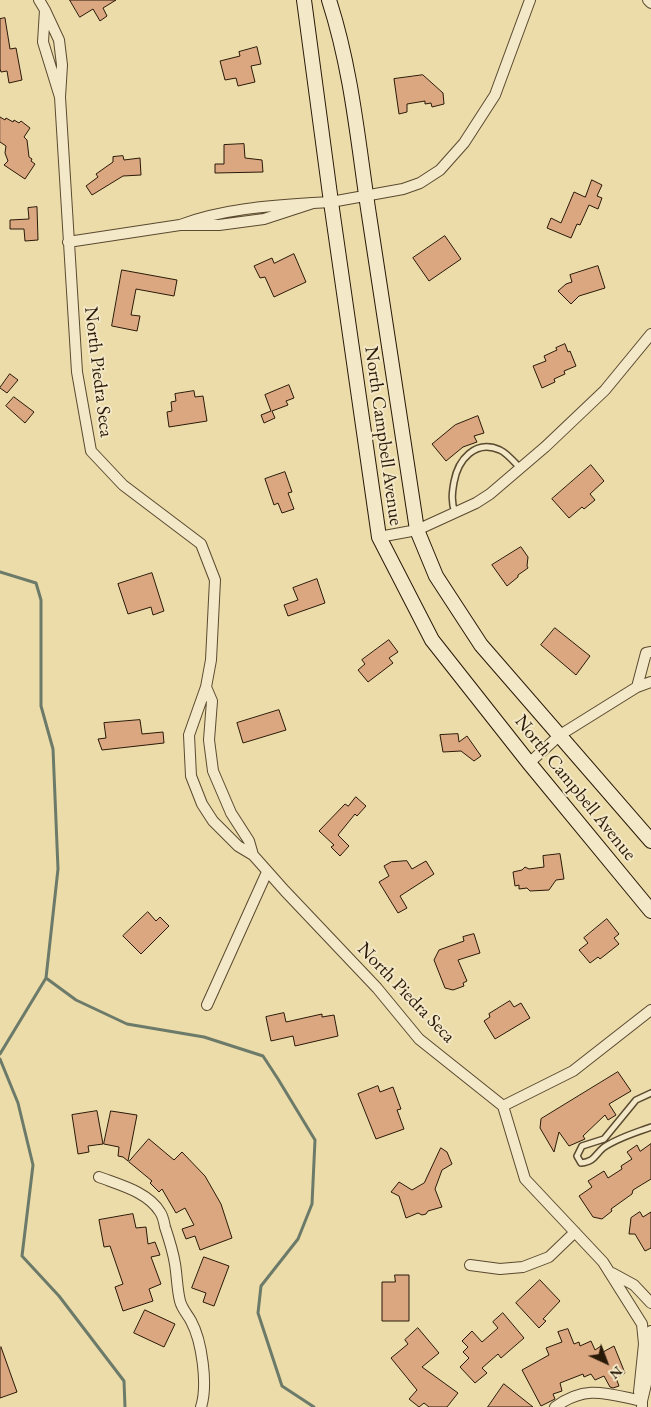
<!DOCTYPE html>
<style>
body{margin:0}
#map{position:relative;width:651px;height:1407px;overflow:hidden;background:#ecdca9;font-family:"EB Garamond",serif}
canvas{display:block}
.north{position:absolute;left:581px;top:1337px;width:50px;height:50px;-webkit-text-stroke:4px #f3e8c7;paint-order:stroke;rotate:137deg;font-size:14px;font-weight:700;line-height:20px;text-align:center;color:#291908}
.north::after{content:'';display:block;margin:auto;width:18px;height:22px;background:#291908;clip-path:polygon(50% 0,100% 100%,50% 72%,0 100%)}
</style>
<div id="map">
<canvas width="651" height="1407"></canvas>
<div class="north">N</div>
</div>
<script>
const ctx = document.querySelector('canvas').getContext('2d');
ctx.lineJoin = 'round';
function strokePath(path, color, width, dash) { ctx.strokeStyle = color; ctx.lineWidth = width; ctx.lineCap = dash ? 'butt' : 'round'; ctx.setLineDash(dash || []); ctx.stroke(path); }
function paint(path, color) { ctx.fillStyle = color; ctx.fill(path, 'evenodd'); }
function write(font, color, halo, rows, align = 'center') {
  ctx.font = font + ' "EB Garamond",serif'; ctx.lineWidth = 4; ctx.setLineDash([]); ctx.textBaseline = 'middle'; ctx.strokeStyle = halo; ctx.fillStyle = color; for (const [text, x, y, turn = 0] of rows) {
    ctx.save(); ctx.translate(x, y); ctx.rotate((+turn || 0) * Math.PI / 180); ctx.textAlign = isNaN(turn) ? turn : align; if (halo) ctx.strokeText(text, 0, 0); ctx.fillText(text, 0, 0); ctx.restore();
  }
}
const stream = new Path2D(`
 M 0,572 L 36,583 L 41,600 L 41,706 L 53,749 L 58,869 L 46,978 L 76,1000 L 127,1024 L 204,1037 L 263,1056 L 278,1079 L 315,1140 L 312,1204 L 298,1239 L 261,1286 L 258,1313 L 282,1386 L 314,1407
 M 0,1054 L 46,978
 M 0,1059 L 18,1103 L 33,1165 L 22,1256 L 59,1296 L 124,1381 L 125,1407`);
const building = new Path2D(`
 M 70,0 L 116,0 L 103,8 L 107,16 L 100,21 L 93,9 L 80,17 Z
 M 5,18 L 10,49 L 16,48 L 22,80 L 9,83 L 7,71 L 1,72 L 0,69 L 0,19 Z
 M 257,47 L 261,64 L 251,66 L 255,82 L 238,86 L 236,78 L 225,80 L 220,61 L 240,56 L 239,52 Z
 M 423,75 L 443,93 L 444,104 L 432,107 L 431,103 L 425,104 L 425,101 L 407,104 L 407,112 L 399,114 L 394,79 Z
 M 0,117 L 5,120 L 6,118 L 13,122 L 14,120 L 19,123 L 21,121 L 30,128 L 24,137 L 27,140 L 29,157 L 32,159 L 31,161 L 35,164 L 25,179 L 4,165 L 8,161 L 5,153 L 6,146 L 0,142 Z
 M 244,144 L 245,158 L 262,160 L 263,172 L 215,173 L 215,164 L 224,164 L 224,145 Z
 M 123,156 L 124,160 L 140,158 L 141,175 L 123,176 L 92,195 L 86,186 L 98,177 L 96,174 L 113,162 L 113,157 Z
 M 592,180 L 602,185 L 597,196 L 602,198 L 598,209 L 589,205 L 580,225 L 577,224 L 571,238 L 547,228 L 551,218 L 561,223 L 574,192 L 585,197 Z
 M 37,207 L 38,240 L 25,241 L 24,229 L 10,229 L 10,220 L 29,219 L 28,208 Z
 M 445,236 L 461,259 L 429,281 L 413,258 Z
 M 294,254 L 306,282 L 274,297 L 265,277 L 260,278 L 254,266 L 272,258 L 274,263 Z
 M 598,266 L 605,288 L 579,296 L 571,304 L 558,291 L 566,284 L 572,282 L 570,275 Z
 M 122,270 L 177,280 L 174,296 L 136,289 L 131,315 L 140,316 L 137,331 L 112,326 Z
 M 565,344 L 568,352 L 570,351 L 576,366 L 564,371 L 565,374 L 554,379 L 555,382 L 542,388 L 533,366 L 546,361 L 544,356 L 557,350 L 556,348 Z
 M 10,374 L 18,380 L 7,393 L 0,388 Z
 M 289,385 L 294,398 L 286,401 L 288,405 L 272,411 L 275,418 L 264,423 L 261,415 L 271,411 L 265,395 Z
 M 194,391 L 195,397 L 203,396 L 207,421 L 169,427 L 167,412 L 172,411 L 171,402 L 176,401 L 175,394 Z
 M 14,397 L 34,412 L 25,423 L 6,406 Z
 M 478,416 L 484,433 L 474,436 L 477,442 L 463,447 L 446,461 L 432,444 L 455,425 Z
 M 591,465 L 604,481 L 590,494 L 595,500 L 584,509 L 582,507 L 569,518 L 552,499 Z
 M 285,472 L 292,492 L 288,493 L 294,509 L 282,513 L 278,503 L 274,505 L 265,479 Z
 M 521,547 L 528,557 L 527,566 L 528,568 L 518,575 L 518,577 L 507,586 L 492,565 Z
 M 152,573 L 164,611 L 153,615 L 151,607 L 128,614 L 118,584 Z
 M 317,579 L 325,603 L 288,616 L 284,605 L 298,600 L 293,588 Z
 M 555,628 L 590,656 L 576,675 L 541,645 Z
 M 389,640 L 398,652 L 389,658 L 393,663 L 368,682 L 358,670 L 365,664 L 362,660 Z
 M 279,710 L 286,730 L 243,743 L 237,723 Z
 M 140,720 L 142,734 L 163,732 L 164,743 L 102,750 L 98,739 L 106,738 L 104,723 Z
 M 458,734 L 459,742 L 467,736 L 481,756 L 474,761 L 461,751 L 443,752 L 440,735 Z
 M 356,797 L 366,806 L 357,816 L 355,814 L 338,835 L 349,846 L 340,856 L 331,847 L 334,845 L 319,831 L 345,804 L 348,806 Z
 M 560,854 L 564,879 L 556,880 L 549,890 L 530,891 L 527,888 L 519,889 L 519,885 L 515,886 L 513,872 L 522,870 L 525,867 L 529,869 L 544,867 L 543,856 Z
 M 407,861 L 412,869 L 426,861 L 434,874 L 400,896 L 407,908 L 398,913 L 379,882 L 389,876 L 384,866 L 391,862 Z
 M 148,912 L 156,921 L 160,917 L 169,926 L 141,954 L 123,936 Z
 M 607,919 L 619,934 L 614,938 L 619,944 L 600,959 L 598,957 L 590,963 L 579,950 L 588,943 L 584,938 Z
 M 474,934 L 480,953 L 458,960 L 467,981 L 463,983 L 464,986 L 453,990 L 445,988 L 434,960 L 439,950 L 464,941 L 463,937 Z
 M 510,1001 L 514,1007 L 521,1003 L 530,1018 L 495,1039 L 484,1021 L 490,1017 L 489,1014 Z
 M 284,1013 L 286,1022 L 322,1014 L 322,1017 L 334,1015 L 338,1036 L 295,1046 L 293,1036 L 271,1041 L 266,1017 Z
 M 618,1072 L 631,1091 L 609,1104 L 616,1115 L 608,1120 L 605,1115 L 583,1136 L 585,1139 L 569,1146 L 559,1132 L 554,1152 L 540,1128 L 541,1119 Z
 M 378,1086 L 380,1092 L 393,1087 L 401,1109 L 397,1110 L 404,1129 L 376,1139 L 358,1094 Z
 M 97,1111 L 103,1144 L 88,1146 L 89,1152 L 78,1154 L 72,1115 Z
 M 111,1111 L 137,1115 L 128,1161 L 123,1157 L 118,1156 L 119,1147 L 104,1144 Z
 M 149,1139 L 174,1160 L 182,1152 L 205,1176 L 221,1204 L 232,1238 L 200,1250 L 195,1236 L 186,1239 L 182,1229 L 194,1225 L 185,1208 L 176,1213 L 162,1189 L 159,1192 L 150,1183 L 152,1181 L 129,1162 Z
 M 651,1144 L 651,1179 L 633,1190 L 632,1194 L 611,1209 L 612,1211 L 602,1219 L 593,1217 L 579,1196 L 592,1187 L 588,1181 L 604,1171 L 608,1178 L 622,1169 L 621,1166 L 632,1159 L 627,1152 L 637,1145 L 640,1151 Z
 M 441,1148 L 447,1152 L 452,1164 L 442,1170 L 435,1189 L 442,1207 L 428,1211 L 426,1214 L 422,1215 L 418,1213 L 406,1218 L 399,1196 L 391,1192 L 399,1182 L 412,1190 L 424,1183 Z
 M 640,1212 L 643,1217 L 651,1212 L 651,1248 L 645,1251 L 635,1234 L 629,1234 L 631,1218 Z
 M 133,1214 L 136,1228 L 146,1227 L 148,1244 L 155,1242 L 160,1255 L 151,1257 L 161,1284 L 149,1289 L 153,1301 L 123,1311 L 115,1287 L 123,1284 L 110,1246 L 104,1247 L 99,1220 Z
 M 204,1257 L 229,1266 L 214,1306 L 203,1302 L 206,1293 L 192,1288 Z
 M 395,1275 L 409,1275 L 409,1321 L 382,1321 L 382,1282 L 395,1282 Z
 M 540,1280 L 560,1301 L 543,1319 L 546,1321 L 539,1328 L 516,1303 Z
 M 145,1310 L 175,1324 L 164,1347 L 134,1333 Z
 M 503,1313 L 524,1338 L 501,1358 L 498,1354 L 482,1368 L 487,1373 L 475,1383 L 460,1367 L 469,1358 L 463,1352 L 468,1347 L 462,1341 L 472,1331 L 482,1342 L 498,1328 L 493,1322 Z
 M 418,1328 L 439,1353 L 422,1367 L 458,1393 L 447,1407 L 429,1407 L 424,1403 L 419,1407 L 409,1399 L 417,1390 L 391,1358 L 408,1344 L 405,1340 Z
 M 568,1329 L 574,1344 L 579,1342 L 580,1346 L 591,1341 L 595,1350 L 601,1346 L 603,1352 L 614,1346 L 625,1373 L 616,1378 L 619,1386 L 613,1388 L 610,1387 L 604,1376 L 595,1380 L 591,1374 L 584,1377 L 583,1374 L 560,1383 L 562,1391 L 553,1394 L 555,1399 L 541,1406 L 522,1370 L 549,1355 L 546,1348 L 562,1342 L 558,1332 Z
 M 1,1347 L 17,1392 L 0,1398 L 0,1348 Z
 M 504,1384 L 533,1407 L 488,1407 Z`);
const lane = new Path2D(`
 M 455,512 C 451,502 452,493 454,482 C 458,460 475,439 500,450 C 508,454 514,462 520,468
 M 651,1093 L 636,1100 L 604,1139 L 582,1146 L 577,1156 L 581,1163 C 595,1161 594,1156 603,1148 C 617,1138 635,1133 651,1127`);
const street = new Path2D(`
 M 39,0 L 45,10
 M 648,0 L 651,3
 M 60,97 L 43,42 L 45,10 L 59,40 L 62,65 L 60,97 L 77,372 L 91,451 L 123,485 L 201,544 L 215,580 L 211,660 L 206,687 L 189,735 L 191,776 L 202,804 L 213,821 L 238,846 L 253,855 L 285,891 L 377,988 L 419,1039 L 503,1106
 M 313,203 L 331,202 L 403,189 L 420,183 L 440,170 L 464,143 L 495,95 L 530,0
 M 68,242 L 180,225 L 219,225 L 264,219 L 313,203 C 268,206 222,209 180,225
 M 379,537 L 417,530 L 476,503 L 490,494 L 545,447 L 605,390 L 651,334
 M 206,687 L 212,701 L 209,740 L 213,771 L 231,813 L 249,841 L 253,855
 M 637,687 L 646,653 L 651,652
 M 529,763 L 560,735 L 637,687 L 651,682
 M 207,1005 L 267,872
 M 503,1106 L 525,1179 L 603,1262 L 642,1324 L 644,1344 L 639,1392 L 642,1401 L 646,1384 L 651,1331
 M 503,1106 L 573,1071 L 651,1010
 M 99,1177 C 120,1185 148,1192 160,1212 C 163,1216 164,1222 165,1227 C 169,1239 173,1251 175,1264 C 177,1276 177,1289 180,1301 C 182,1309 188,1315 191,1321 C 202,1341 208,1385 201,1407
 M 470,1265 L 500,1269 L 523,1267 L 549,1257 L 575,1232
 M 612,1273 L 634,1285 L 651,1303
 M 555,1407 C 587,1384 607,1394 642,1401 L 642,1406`);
const secondary = new Path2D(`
 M 304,0 L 331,202 L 379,537 L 432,640 L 529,763 L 651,911
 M 329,0 C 352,71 358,143 369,215 C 385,320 401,425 417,530 L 436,576 L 481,645 L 651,841`);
const streetNames = [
 ["North Piedra Seca",98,372,83],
 ["North Campbell Avenue",383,436,82],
 ["North Campbell Avenue",575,788,51],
 ["North Piedra Seca",406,993,46]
];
strokePath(stream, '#6c7a6a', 3);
paint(building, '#dba781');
strokePath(building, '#291908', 1);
strokePath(lane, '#5a4a30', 8);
strokePath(street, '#5a4a30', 12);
strokePath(secondary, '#291908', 16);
strokePath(lane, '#f3e8c7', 5);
strokePath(street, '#f3e8c7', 10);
strokePath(secondary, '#f3e8c7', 14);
write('19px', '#291908', '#f3e8c7', streetNames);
</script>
